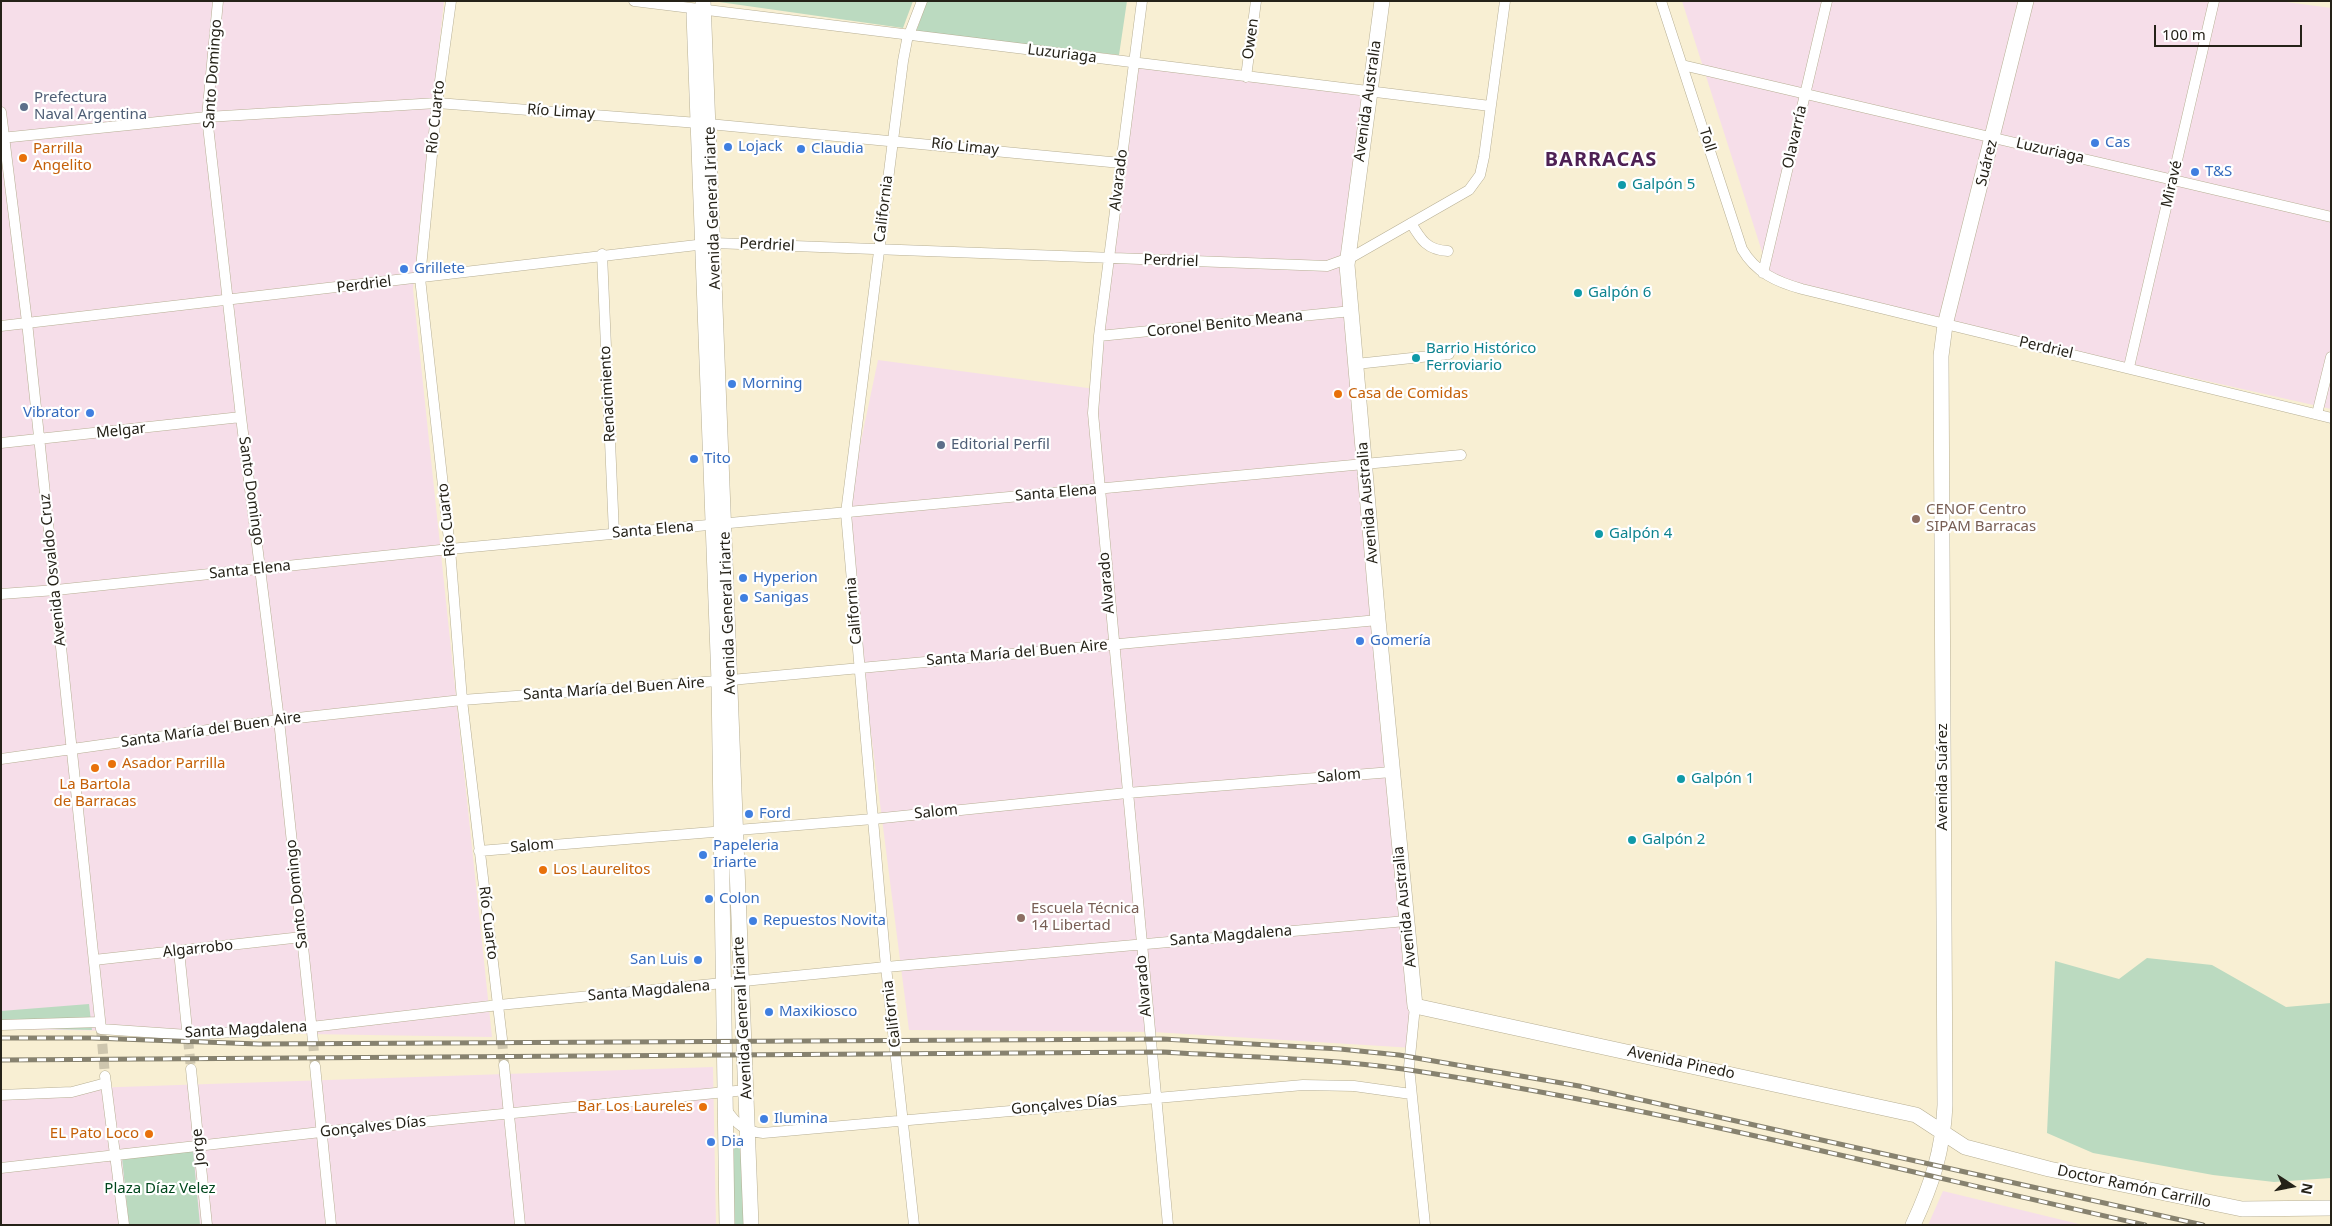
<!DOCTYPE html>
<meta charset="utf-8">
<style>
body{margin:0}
#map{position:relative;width:2332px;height:1226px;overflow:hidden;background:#f8efd3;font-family:"Noto Sans",sans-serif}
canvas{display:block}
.frame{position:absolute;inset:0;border:2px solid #252218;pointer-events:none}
.north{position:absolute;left:2267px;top:1161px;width:50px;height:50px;-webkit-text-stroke:4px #fff;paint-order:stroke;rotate:101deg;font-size:14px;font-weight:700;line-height:20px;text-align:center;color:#252218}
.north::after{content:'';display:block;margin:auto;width:18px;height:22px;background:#252218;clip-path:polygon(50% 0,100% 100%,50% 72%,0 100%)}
.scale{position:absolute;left:2154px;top:25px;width:148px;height:22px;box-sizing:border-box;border:2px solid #252218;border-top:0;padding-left:6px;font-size:15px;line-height:18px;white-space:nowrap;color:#252218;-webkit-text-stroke:4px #fff;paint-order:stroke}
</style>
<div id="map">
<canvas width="2332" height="1226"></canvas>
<div class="frame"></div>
<div class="north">N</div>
<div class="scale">100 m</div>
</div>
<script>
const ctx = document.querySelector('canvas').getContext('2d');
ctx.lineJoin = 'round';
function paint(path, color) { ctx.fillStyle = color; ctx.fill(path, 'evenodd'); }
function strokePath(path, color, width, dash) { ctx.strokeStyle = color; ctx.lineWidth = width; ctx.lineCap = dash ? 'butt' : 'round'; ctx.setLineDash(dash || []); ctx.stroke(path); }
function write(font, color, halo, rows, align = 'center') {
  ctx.font = font + ' "Noto Sans",sans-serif'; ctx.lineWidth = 4.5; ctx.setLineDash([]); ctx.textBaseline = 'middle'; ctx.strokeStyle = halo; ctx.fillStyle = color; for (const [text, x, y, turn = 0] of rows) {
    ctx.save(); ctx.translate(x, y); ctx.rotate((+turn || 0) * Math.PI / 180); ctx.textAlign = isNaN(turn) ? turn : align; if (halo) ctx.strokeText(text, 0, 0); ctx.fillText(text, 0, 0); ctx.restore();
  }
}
const industrial = new Path2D(`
 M 1,1 L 444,1 L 413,289 L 492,1037 L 1,1029 Z
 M 1682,1 L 2279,1 L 2331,8 L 2331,409 L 1772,283 Z
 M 1135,62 L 1362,93 L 1348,274 L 1414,1048 L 1153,1032 L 909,1030 L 844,522 L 878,360 L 1095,389 Z
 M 713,1067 L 716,1225 L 1,1225 L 1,1091 Z
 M 1943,1191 L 2083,1225 L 1928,1225 Z`);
const green = new Path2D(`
 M 712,1 L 913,1 L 903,28 Z
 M 927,1 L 1127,1 L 1119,55 L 916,32 Z
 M 2147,958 L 2212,965 L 2286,1007 L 2331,1003 L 2331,1178 L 2274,1182 L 2213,1175 L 2093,1153 L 2047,1133 L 2055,961 L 2119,979 Z
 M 89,1004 L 92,1030 L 1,1028 L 1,1011 Z
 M 738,1145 L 742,1146 L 746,1225 L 732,1225 L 733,1149 Z
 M 193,1150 L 200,1225 L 129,1225 L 122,1158 Z`);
const streetTunnel = new Path2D(`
 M 101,1029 L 105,1076
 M 188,1039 L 191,1069
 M 502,1039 L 504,1065
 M 313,1041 L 315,1066`);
const street = new Path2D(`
 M 218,1 L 207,117 L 241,417 L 279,720 L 313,1041
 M 451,1 L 437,103 L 420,278 L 450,549 L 462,700 L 502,1039
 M 634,1 L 1490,106
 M 1142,1 L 1099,336 L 1093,413 L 1168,1225
 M 1661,1 L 1742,249 C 1756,273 1777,282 1802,289 L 2331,418
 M 1682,65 L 2331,217
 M 1246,77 L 1256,1
 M 1,112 L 27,322 L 101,1029 L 188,1035 L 311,1027 L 499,1005 L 886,967 L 1406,921
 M 1,138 L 207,117 L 437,103 L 698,123 L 1121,163
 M 1411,223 C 1421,240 1427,250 1448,251
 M 602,254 L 614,534
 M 1763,273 L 1827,1
 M 1,326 L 714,243 L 1327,266 L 1352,257 L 1469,190 L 1480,175 L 1484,157 L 1505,1
 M 1099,336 L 1352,311
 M 1356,364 L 1449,354
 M 2129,367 L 2214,1
 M 2317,414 L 2331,357
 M 1,443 L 241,417
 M 1,594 L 56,590 L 450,549 L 1461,455
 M 1,759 L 279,720 L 462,700 L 731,680 L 1378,620
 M 479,851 L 873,819 L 1127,793 L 1392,772
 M 179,951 L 188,1039
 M 94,960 L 302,937
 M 1415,1006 L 1409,1067 L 1425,1225
 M 1,1025 L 100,1022
 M 504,1065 L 520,1225
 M 315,1066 L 331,1225
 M 191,1069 L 207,1225
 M 105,1076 L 124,1225
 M 1,1095 L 72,1092 L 106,1083
 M 726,1109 C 736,1124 745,1132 763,1133 L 1303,1085 L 1354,1086 L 1411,1094
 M 1,1168 L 321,1132 L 746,1090
 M 914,1225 L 886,967 L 846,513 L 903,61 L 907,40 L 922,1`);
const secondary = new Path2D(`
 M 703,1 L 751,1225
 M 1382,1 L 1347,265 L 1378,620 L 1415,1006 L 1916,1115 L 1965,1147 L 2049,1169 L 2242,1209 L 2331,1208
 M 694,14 L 719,681 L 727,1225
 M 1913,1225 C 1932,1184 1943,1151 1945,1105 L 1941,356 L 1945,325 L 2026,1`);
const rail = new Path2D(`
 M 1,1038 L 92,1038 L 259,1044 L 1163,1039 L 1340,1049 L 1399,1055 L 1579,1086 L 2203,1225
 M 1,1060 L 1163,1052 C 1242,1057 1324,1058 1403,1069 C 1653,1106 1898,1170 2145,1225`);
const markers = [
 [24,107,5,"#5c6f8a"],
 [2095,143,5,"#3f7fe0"],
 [728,147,5,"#3f7fe0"],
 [801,149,5,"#3f7fe0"],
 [23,158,5,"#e8710a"],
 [2195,172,5,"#3f7fe0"],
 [1622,185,5,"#0f9aa8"],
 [404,269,5,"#3f7fe0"],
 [1578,293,5,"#0f9aa8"],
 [1416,358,5,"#0f9aa8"],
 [732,384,5,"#3f7fe0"],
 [1338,394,5,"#e8710a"],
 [90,413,5,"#3f7fe0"],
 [941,445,5,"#5c6f8a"],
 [694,459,5,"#3f7fe0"],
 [1916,519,5,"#8d6e63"],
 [1599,534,5,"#0f9aa8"],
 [743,578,5,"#3f7fe0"],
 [744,598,5,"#3f7fe0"],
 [1360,641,5,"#3f7fe0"],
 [112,764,5,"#e8710a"],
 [95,768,5,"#e8710a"],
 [1681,779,5,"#0f9aa8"],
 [749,814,5,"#3f7fe0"],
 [1632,840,5,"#0f9aa8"],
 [703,855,5,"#3f7fe0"],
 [543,870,5,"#e8710a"],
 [709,899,5,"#3f7fe0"],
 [1021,918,5,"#8d6e63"],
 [753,921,5,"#3f7fe0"],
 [698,960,5,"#3f7fe0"],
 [769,1012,5,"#3f7fe0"],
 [703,1107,5,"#e8710a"],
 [764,1119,5,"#3f7fe0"],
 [149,1134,5,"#e8710a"],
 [711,1142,5,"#3f7fe0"]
];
const streetNames = [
 ["Owen",1251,39,-82],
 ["Luzuriaga",1062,54,7],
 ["Santo Domingo",213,74,-86],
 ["Avenida Australia",1368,101,-82],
 ["Río Limay",561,112,4],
 ["Río Cuarto",436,117,-84],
 ["Olavarría",1795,137,-77],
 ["Toll",1707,140,72],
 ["Río Limay",965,147,6],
 ["Luzuriaga",2050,151,13],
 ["Suárez",1987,163,-76],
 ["Alvarado",1119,180,-83],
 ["Miravé",2172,184,-77],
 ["Avenida General Iriarte",713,208,-92],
 ["California",884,209,-83],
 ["Perdriel",767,245,3],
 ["Perdriel",1171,261,2],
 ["Perdriel",364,285,-7],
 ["Coronel Benito Meana",1225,324,-6],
 ["Perdriel",2046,348,13],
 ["Renacimiento",608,394,-93],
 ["Melgar",121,431,-6],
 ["Santo Domingo",251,491,82],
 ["Santa Elena",1056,493,-5],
 ["Avenida Australia",1368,503,-95],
 ["Río Cuarto",447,520,-96],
 ["Santa Elena",653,530,-5],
 ["Avenida Osvaldo Cruz",53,570,-96],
 ["Santa Elena",250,570,-6],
 ["Alvarado",1107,583,-95],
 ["California",854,611,-95],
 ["Avenida General Iriarte",728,613,-92],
 ["Santa María del Buen Aire",1017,653,-5],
 ["Santa María del Buen Aire",614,689,-4],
 ["Santa María del Buen Aire",211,730,-8],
 ["Salom",1339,776,-5],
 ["Avenida Suárez",1943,777,-90],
 ["Salom",936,812,-6],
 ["Salom",532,846,-5],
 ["Santo Domingo",297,894,-96],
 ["Avenida Australia",1405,907,-96],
 ["Río Cuarto",488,923,83],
 ["Santa Magdalena",1231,936,-5],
 ["Algarrobo",198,949,-6],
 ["Alvarado",1144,986,-95],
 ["Santa Magdalena",649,991,-5],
 ["California",892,1014,-97],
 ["Avenida General Iriarte",743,1018,-93],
 ["Santa Magdalena",246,1030,-3],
 ["Avenida Pinedo",1681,1063,12],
 ["Gonçalves Días",1064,1105,-5],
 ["Gonçalves Días",373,1127,-6],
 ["Jorge",199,1147,-96],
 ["Doctor Ramón Carrillo",2134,1187,12]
];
const serviceNames = [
 ["Prefectura",34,98],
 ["Naval Argentina",34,115],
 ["Editorial Perfil",951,445]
];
const shopNames = [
 ["Cas",2105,143],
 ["Lojack",738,147],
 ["Claudia",811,149],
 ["T&S",2205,172],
 ["Grillete",414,269],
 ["Morning",742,384],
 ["Vibrator",80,413,"right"],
 ["Tito",704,459],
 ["Hyperion",753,578],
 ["Sanigas",754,598],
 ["Gomería",1370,641],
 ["Ford",759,814],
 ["Papeleria",713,846],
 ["Iriarte",713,863],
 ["Colon",719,899],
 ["Repuestos Novita",763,921],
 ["San Luis",688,960,"right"],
 ["Maxikiosco",779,1012],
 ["Ilumina",774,1119],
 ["Dia",721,1142]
];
const foodNames = [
 ["Parrilla",33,149],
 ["Angelito",33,166],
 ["Casa de Comidas",1348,394],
 ["Asador Parrilla",122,764],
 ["La Bartola",95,785,"center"],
 ["de Barracas",95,802,"center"],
 ["Los Laurelitos",553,870],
 ["Bar Los Laureles",693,1107,"right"],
 ["EL Pato Loco",139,1134,"right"]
];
const cultureNames = [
 ["Galpón 5",1632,185],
 ["Galpón 6",1588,293],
 ["Barrio Histórico",1426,349],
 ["Ferroviario",1426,366],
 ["Galpón 4",1609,534],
 ["Galpón 1",1691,779],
 ["Galpón 2",1642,840]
];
const educationNames = [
 ["CENOF Centro",1926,510],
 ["SIPAM Barracas",1926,527],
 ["Escuela Técnica",1031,909],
 ["14 Libertad",1031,926]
];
const parkNames = [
 ["Plaza Díaz Velez",160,1189]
];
const districtNames = [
 ["BARRACAS",1601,160]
];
paint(industrial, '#f6dee9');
paint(green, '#bbdac0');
strokePath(streetTunnel, '#cec6ae', 10, [10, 5]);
strokePath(street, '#b7af94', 11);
strokePath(secondary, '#b7af94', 16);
strokePath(street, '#fff', 10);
strokePath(secondary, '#fff', 15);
strokePath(rail, '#87826f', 5);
strokePath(rail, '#fff', 3, [9]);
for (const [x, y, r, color] of markers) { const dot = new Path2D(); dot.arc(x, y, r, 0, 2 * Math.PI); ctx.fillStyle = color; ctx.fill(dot); strokePath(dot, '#fff', 2); }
write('15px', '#252218', '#fff', streetNames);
write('15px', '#4e5e75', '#fff', serviceNames, 'left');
write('15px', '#366cbe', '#fff', shopNames, 'left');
write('15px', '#c56008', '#fff', foodNames, 'left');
write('15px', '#0d838f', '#fff', cultureNames, 'left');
write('15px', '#785e54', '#fff', educationNames, 'left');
write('15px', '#00471d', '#fff', parkNames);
ctx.letterSpacing = '1px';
write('bold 20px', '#4e2154', '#fff', districtNames);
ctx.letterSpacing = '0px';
</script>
